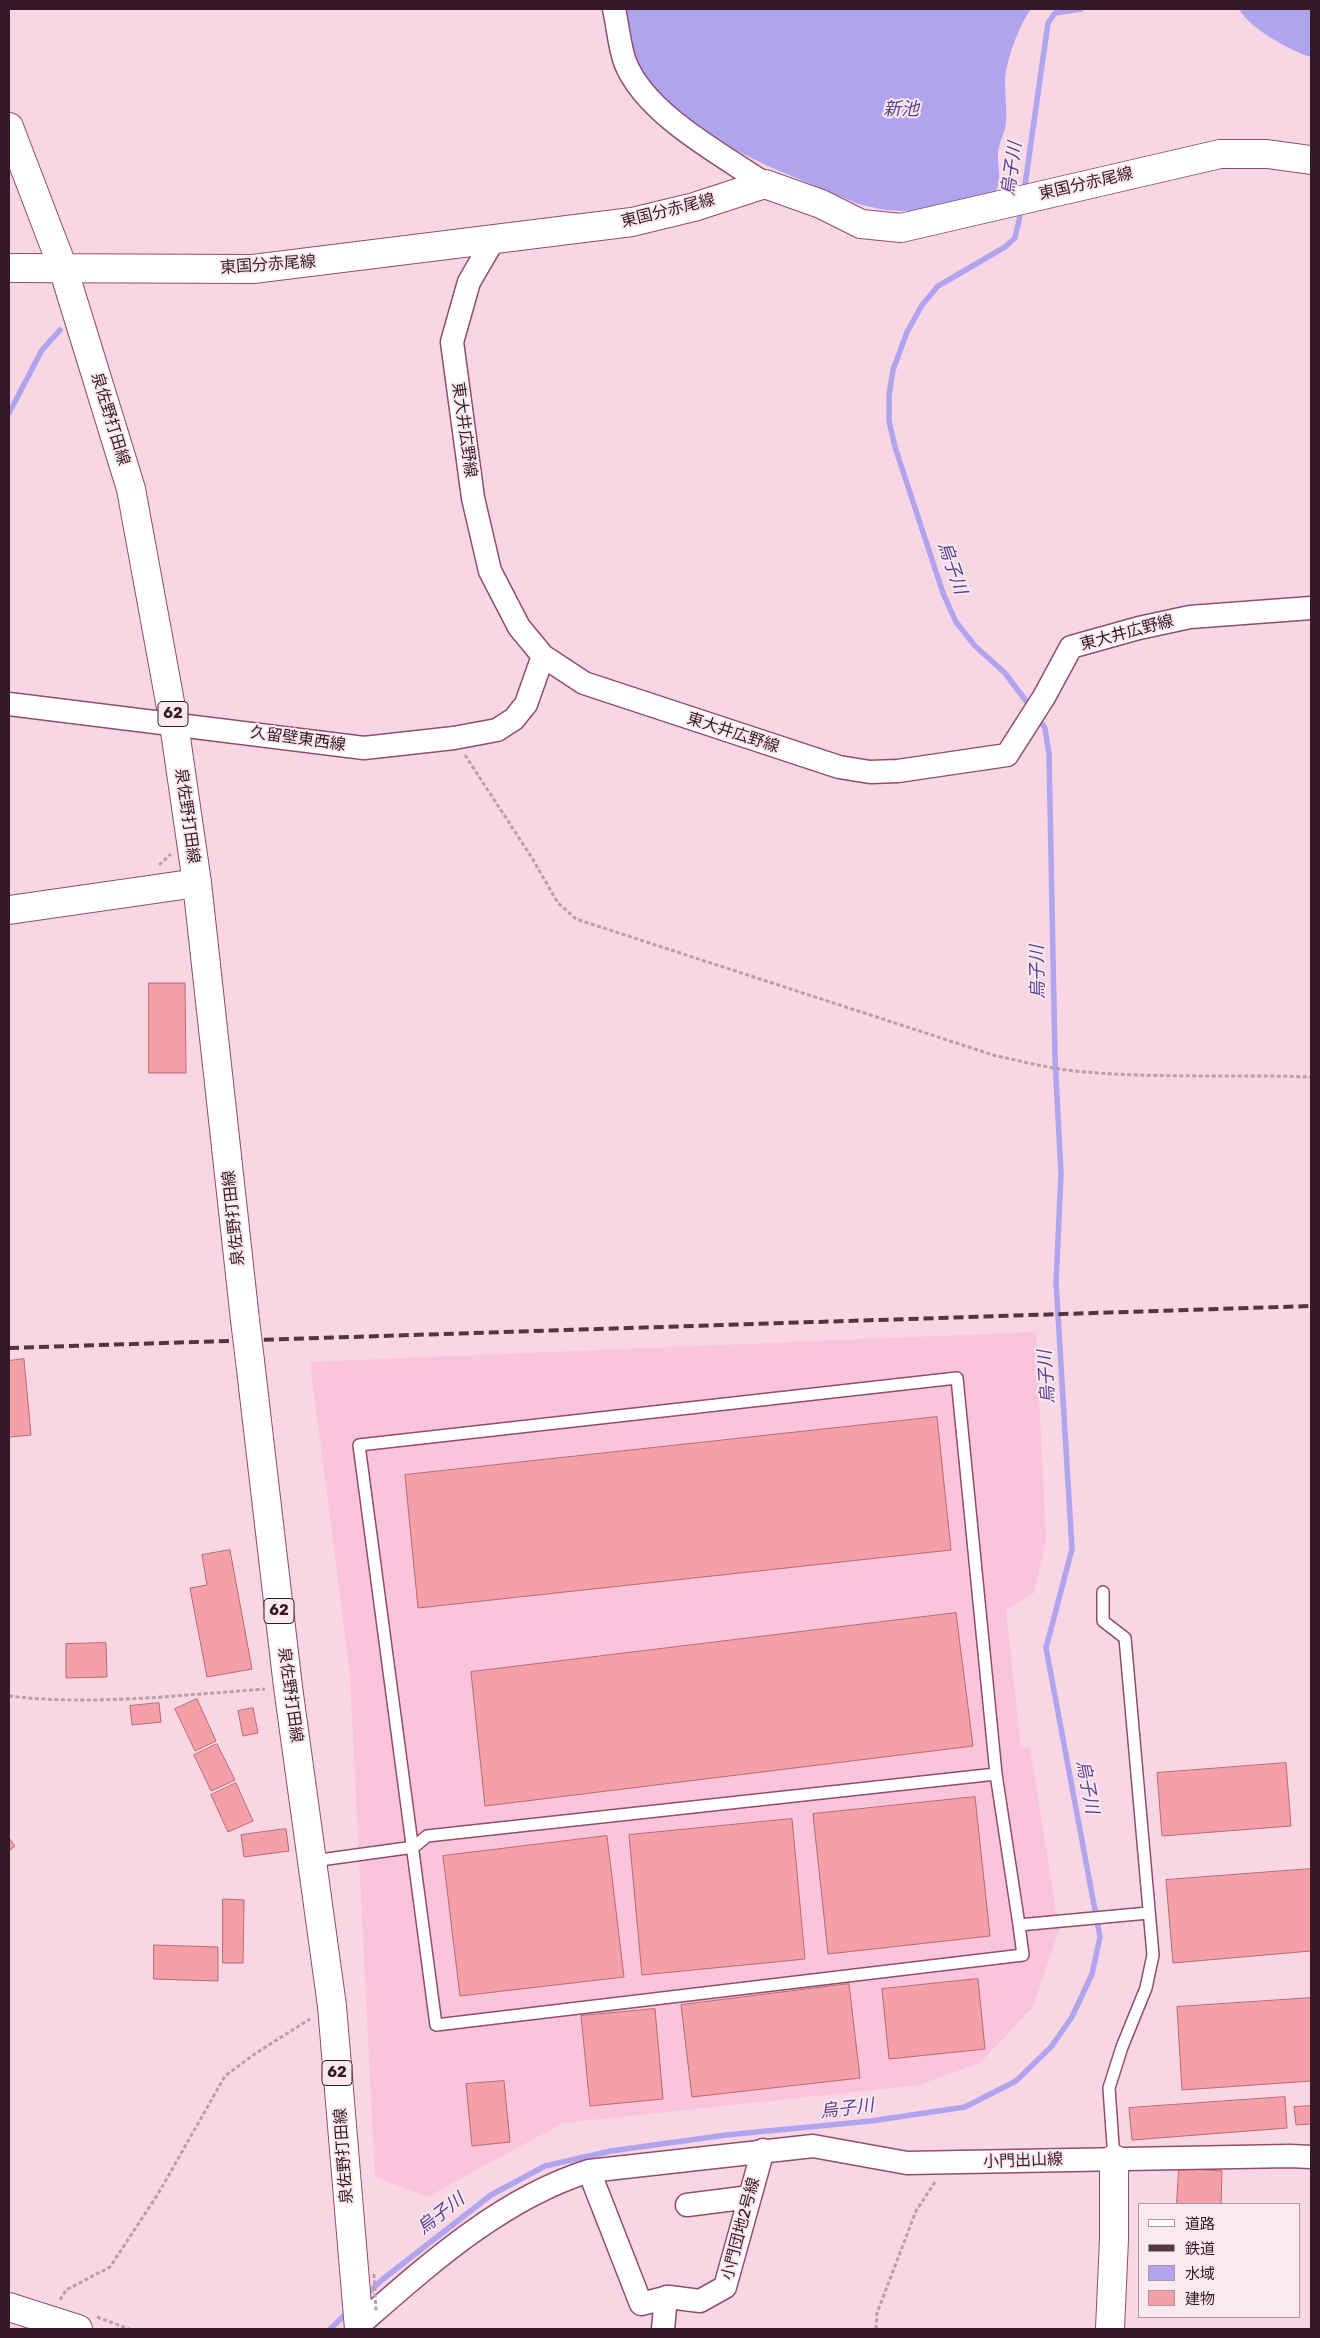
<!DOCTYPE html>
<meta charset="utf-8">
<style>
body{margin:0}
#map{position:relative;width:1320px;height:2338px;overflow:hidden;background:#f8d6e3;font-family:Rubik,"Noto Sans JP",sans-serif}
canvas{display:block}
.frame{position:absolute;inset:0;border:10px solid #361926;pointer-events:none}
.legend{position:absolute;left:1138px;top:2203px;width:162px;height:115px;box-sizing:border-box;background:#fae9ef;border:1px solid #ac969f;margin:0;padding:6px 9px;list-style:none;font-size:15px;color:#361926}
.legend li{display:flex;align-items:center;gap:10px;height:25px}
.legend b{width:25px;border:1px solid #ac969f}
</style>
<div id="map">
<canvas width="1320" height="2338"></canvas>
<div class="frame"></div>
<ul class="legend">
<li><b style="height:6px;background:#fff"></b>道路</li>
<li><b style="height:6px;background:#533542"></b>鉄道</li>
<li><b style="height:14px;background:#b1a4ee"></b>水域</li>
<li><b style="height:14px;background:#f59fa9"></b>建物</li>
</ul>
</div>
<script>
const ctx = document.querySelector('canvas').getContext('2d');
ctx.lineJoin = 'round';
function paint(path, color) { ctx.fillStyle = color; ctx.fill(path, 'evenodd'); }
function strokePath(path, color, width, dash) { ctx.strokeStyle = color; ctx.lineWidth = width; ctx.lineCap = dash ? 'butt' : 'round'; ctx.setLineDash(dash || []); ctx.stroke(path); }
function write(font, color, halo, rows, align = 'center') {
  ctx.font = font + ' Rubik,"Noto Sans JP",sans-serif'; ctx.lineWidth = 4; ctx.setLineDash([]); ctx.textBaseline = 'middle'; ctx.strokeStyle = halo; ctx.fillStyle = color; for (const [text, x, y, turn = 0] of rows) {
    ctx.save(); ctx.translate(x, y); ctx.rotate((+turn || 0) * Math.PI / 180); ctx.textAlign = isNaN(turn) ? turn : align; if (halo) ctx.strokeText(text, 0, 0); ctx.fillText(text, 0, 0); ctx.restore();
  }
}
const built = new Path2D(`
 M 1036,1332 L 1046,1541 L 1034,1593 L 1006,1610 L 1021,1748 L 1030,1747 L 1059,1930 L 1033,2007 L 980,2063 L 919,2085 L 563,2123 L 427,2197 L 375,2177 L 350,1675 L 310,1362 Z`);
const water = new Path2D(`
 M 623,9 L 1031,9 C 1020,23 1005,63 1005,81 C 1005,95 1007,109 1006,123 C 1005,133 999,142 998,153 C 997,167 1003,180 995,193 L 922,212 L 884,210 L 858,204 L 770,167 L 731,148 L 687,123 L 641,75 L 633,54 Z
 M 1239,9 L 1311,9 L 1311,57 C 1291,51 1249,28 1239,9 Z`);
const stream = new Path2D(`
 M 1024,192 L 1048,23 L 1055,13 L 1081,9
 M 1022,207 L 1015,238 L 1005,247 L 938,286 L 922,305 L 907,332 L 893,370 L 889,395 L 889,421 L 895,447 L 943,593 L 956,622 L 975,646 L 1005,673 L 1032,709
 M 9,413 L 42,350 L 60,330
 M 365,2296 L 383,2279 L 491,2195 L 545,2166 L 611,2151 L 726,2135 L 871,2121 L 965,2107 L 1016,2081 L 1051,2047 L 1072,2017 L 1092,1974 L 1100,1937 L 1046,1648 L 1072,1549 L 1056,1282 L 1061,1174 L 1055,1057 L 1049,754 L 1045,728 L 1037,717
 M 330,2329 L 349,2311`);
const building = new Path2D(`
 M 149,983 L 185,983 L 186,1073 L 149,1073 Z
 M 24,1359 L 31,1435 L 9,1437 L 9,1361 Z
 M 937,1417 L 951,1550 L 418,1608 L 405,1475 Z
 M 230,1550 L 252,1669 L 207,1677 L 190,1588 L 207,1585 L 202,1555 Z
 M 956,1613 L 973,1746 L 485,1806 L 471,1672 Z
 M 106,1643 L 107,1677 L 66,1678 L 66,1644 Z
 M 197,1699 L 216,1741 L 195,1751 L 175,1709 Z
 M 159,1703 L 161,1722 L 132,1725 L 130,1706 Z
 M 253,1708 L 258,1733 L 243,1736 L 238,1711 Z
 M 217,1744 L 235,1780 L 211,1791 L 194,1755 Z
 M 1286,1763 L 1291,1826 L 1162,1836 L 1157,1773 Z
 M 236,1783 L 253,1821 L 228,1832 L 211,1795 Z
 M 975,1797 L 990,1936 L 828,1954 L 813,1814 Z
 M 792,1819 L 805,1959 L 642,1975 L 629,1835 Z
 M 286,1829 L 289,1851 L 244,1857 L 241,1835 Z
 M 607,1836 L 624,1977 L 460,1996 L 443,1856 Z
 M 9,1838 L 15,1846 L 9,1851 Z
 M 1311,1869 L 1311,1951 L 1173,1963 L 1166,1880 Z
 M 223,1899 L 244,1900 L 243,1963 L 223,1963 Z
 M 154,1945 L 218,1947 L 218,1981 L 154,1979 Z
 M 978,1979 L 985,2049 L 889,2059 L 882,1989 Z
 M 849,1984 L 860,2078 L 692,2097 L 681,2005 Z
 M 1311,1998 L 1311,2081 L 1182,2090 L 1177,2007 Z
 M 655,2009 L 663,2099 L 590,2106 L 581,2016 Z
 M 504,2081 L 510,2142 L 472,2146 L 466,2084 Z
 M 1285,2097 L 1287,2128 L 1132,2140 L 1129,2108 Z
 M 1311,2106 L 1311,2124 L 1296,2125 L 1294,2107 Z
 M 1179,2168 L 1222,2171 L 1221,2204 L 1177,2204 Z`);
const path = new Path2D(`
 M 465,755 L 532,858 L 558,903 L 576,919 L 993,1055 C 1020,1061 1047,1068 1075,1071 C 1154,1079 1233,1074 1311,1077
 M 159,865 L 171,854
 M 9,1696 C 94,1706 180,1695 265,1689
 M 60,2300 L 66,2290 L 110,2267 L 158,2194 L 225,2076 L 256,2053 L 310,2019
 M 97,2317 L 129,2329
 M 876,2329 L 877,2313 L 916,2211 L 935,2182`);
const lane = new Path2D(`
 M 1103,1592 L 1103,1621 L 1125,1638 L 1153,1955 L 1146,1988 L 1122,2047 L 1109,2088 L 1114,2159
 M 996,1774 L 957,1378 L 359,1445 L 436,2025 L 1023,1955 L 1019,1925
 M 313,1861 L 414,1847 L 427,1836 L 996,1774 L 1019,1925 L 1148,1913`);
const street = new Path2D(`
 M 614,9 C 618,26 619,45 625,62 C 645,114 721,154 765,184
 M 494,239 L 469,282 L 452,342 L 473,498 L 490,571 L 519,627 L 543,656 L 584,683 L 839,767 L 870,772 L 898,771 L 1007,755 L 1044,697 L 1071,647 L 1139,628 L 1190,617 L 1311,608
 M 9,704 L 364,748 L 454,738 L 497,730 L 514,719 L 526,704 L 543,656
 M 589,2171 L 641,2304 L 669,2297 L 700,2301 L 725,2287 L 763,2150
 M 687,2205 L 750,2197
 M 358,2326 C 427,2266 500,2199 589,2171 L 813,2146 L 907,2163 L 1290,2156 L 1311,2157
 M 663,2329 L 666,2297`);
const secondary = new Path2D(`
 M 9,268 L 253,269 L 632,222 L 694,207 L 765,184 L 821,204 L 861,224 L 901,228 L 1220,154 L 1267,154 L 1311,160
 M 9,910 L 197,883
 M 1110,2329 L 1114,2239 L 1114,2159`);
const primary = new Path2D(`
 M 9,127 L 63,268 L 131,489 L 174,724 L 197,883 L 245,1320
 M 250,1361 L 288,1687 L 332,2006 L 359,2329`);
const highway = new Path2D(`
 M 9,2307 L 78,2329`);
const rail = new Path2D(`
 M 9,1348 L 1311,1306`);
const pathBridge = new Path2D(`
 M 374,2274 L 376,2311`);
const primaryBridge = new Path2D(`
 M 245,1320 L 250,1361`);
const shields = [
 [173,714,30],
 [279,1611,30],
 [337,2073,30]
];
const shieldNames = [
 ["62",173,714],
 ["62",279,1611],
 ["62",337,2073]
];
const streetNames = [
 ["東国分赤尾線",1086,184,-13],
 ["東国分赤尾線",668,211,-14],
 ["東国分赤尾線",268,265,-4],
 ["泉佐野打田線",110,419,73],
 ["東大井広野線",464,430,82],
 ["東大井広野線",1127,633,-15],
 ["東大井広野線",733,733,18],
 ["久留壁東西線",298,739,8],
 ["泉佐野打田線",187,816,82],
 ["泉佐野打田線",234,1218,-96],
 ["泉佐野打田線",290,1695,82],
 ["泉佐野打田線",344,2156,-94],
 ["小門出山線",1023,2161,-2],
 ["小門団地2号線",741,2229,-75]
];
const waterNames = [
 ["新池",901,110],
 ["烏子川",1012,169,-82],
 ["烏子川",952,568,71],
 ["烏子川",1038,972,-91],
 ["烏子川",1047,1377,-94],
 ["烏子川",1087,1787,79],
 ["烏子川",847,2109,-7],
 ["烏子川",441,2214,-38]
];
paint(built, '#fac4da');
paint(water, '#b1a4ee');
strokePath(stream, '#b1a4ee', 5.5);
paint(building, '#f59fa9');
strokePath(building, '#b96973', 1);
strokePath(lane, '#934c6d', 14);
strokePath(street, '#934c6d', 25);
strokePath(secondary, '#934c6d', 30);
strokePath(primary, '#934c6d', 30);
strokePath(highway, '#934c6d', 30);
strokePath(path, '#bd9daa', 3, [4, 2.5]);
strokePath(lane, '#fff', 11);
strokePath(street, '#fff', 22);
strokePath(secondary, '#fff', 28);
strokePath(primary, '#fff', 28);
strokePath(highway, '#fff', 28);
strokePath(rail, '#533542', 4, [10, 5]);
strokePath(primaryBridge, '#934c6d', 30, []);
strokePath(pathBridge, '#bd9daa', 3, [4, 2.5]);
strokePath(primaryBridge, '#fff', 28);
for (const [x, y, w] of shields) { const box = new Path2D(); box.roundRect(x - w / 2, y - 12.5, w, 25, 4); ctx.fillStyle = '#fae9ef'; ctx.fill(box); strokePath(box, '#361926', 1); }
write('bold 15px', '#361926', null, shieldNames);
write('16px', '#361926', '#fae9ef', streetNames);
write('italic 18px', '#563f95', '#fae9ef', waterNames);
</script>
